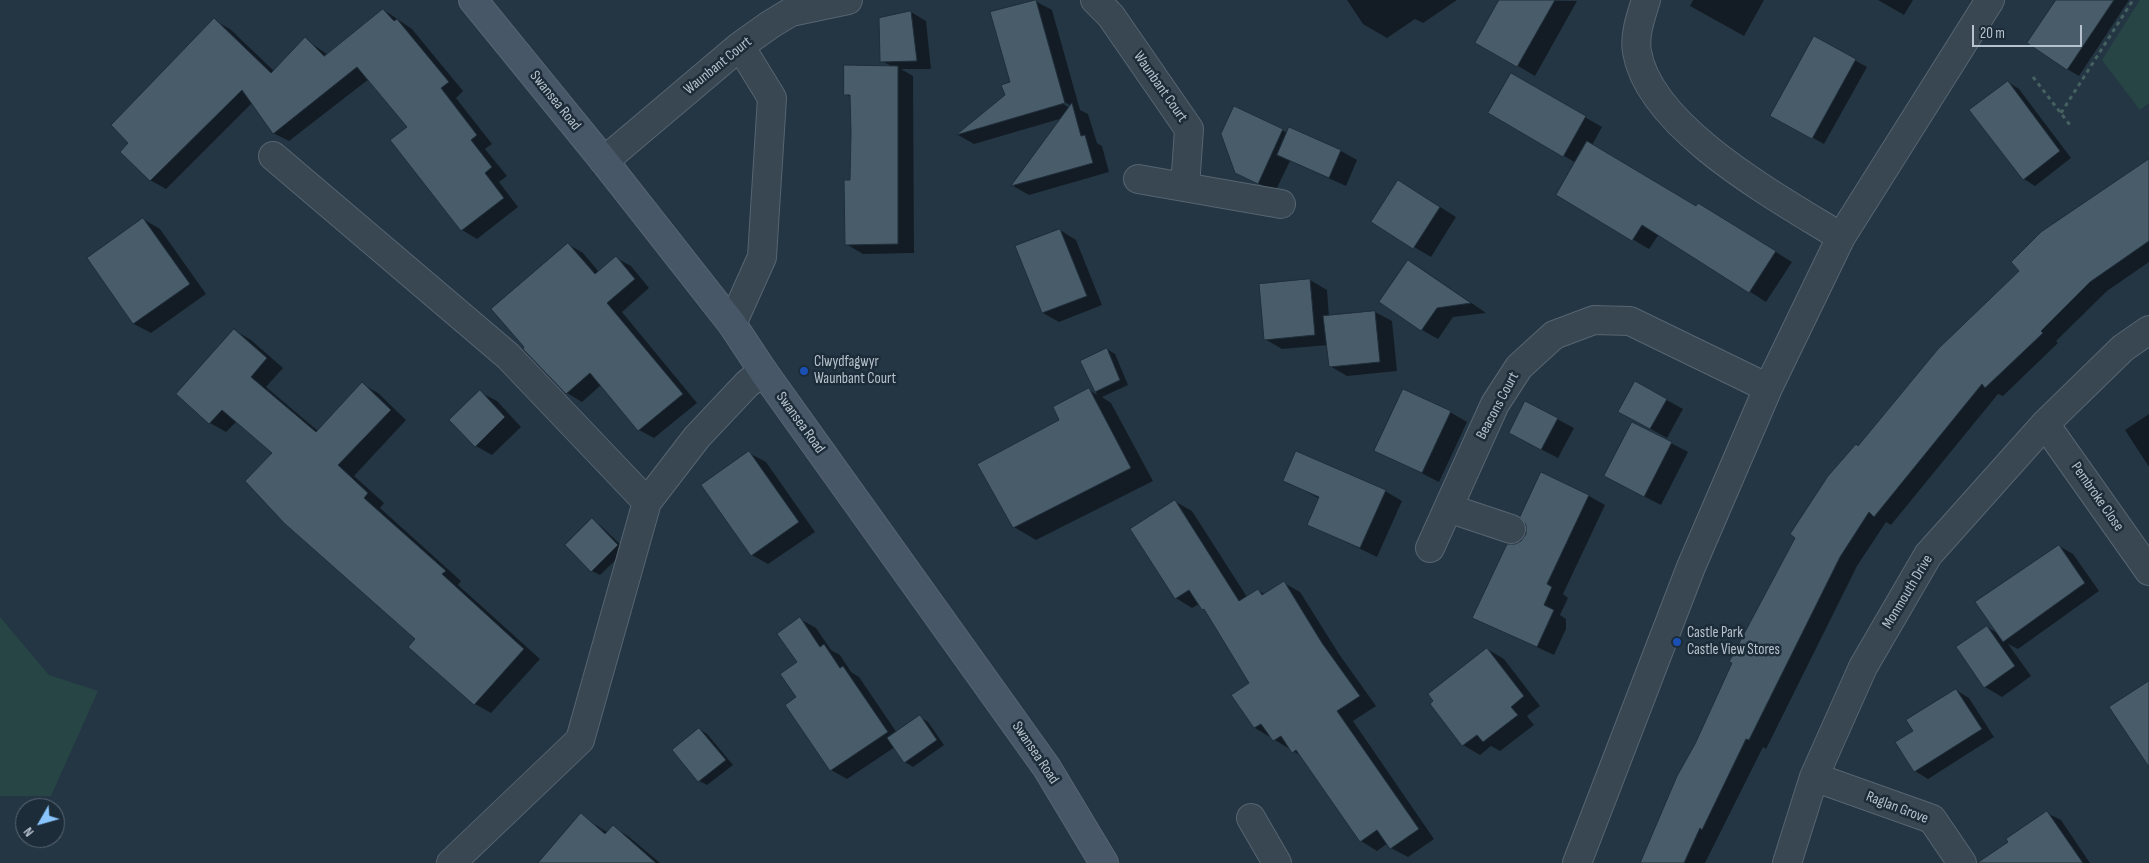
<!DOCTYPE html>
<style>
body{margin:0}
#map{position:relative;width:2149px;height:863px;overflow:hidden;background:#243644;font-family:"Sofia Sans Condensed",sans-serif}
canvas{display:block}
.north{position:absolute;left:15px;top:798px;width:50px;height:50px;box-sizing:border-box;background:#1d2c39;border:1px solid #5a6874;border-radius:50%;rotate:232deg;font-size:14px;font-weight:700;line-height:20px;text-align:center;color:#b6c2cd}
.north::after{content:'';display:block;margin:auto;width:18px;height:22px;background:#89c6ff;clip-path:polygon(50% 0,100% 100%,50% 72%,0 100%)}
.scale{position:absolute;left:1972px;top:25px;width:110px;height:22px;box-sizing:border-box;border:2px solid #b6c2cd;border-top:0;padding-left:6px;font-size:15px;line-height:18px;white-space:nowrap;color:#b6c2cd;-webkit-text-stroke:4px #1d2c39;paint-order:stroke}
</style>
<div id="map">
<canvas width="2149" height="863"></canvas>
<div class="north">N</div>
<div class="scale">20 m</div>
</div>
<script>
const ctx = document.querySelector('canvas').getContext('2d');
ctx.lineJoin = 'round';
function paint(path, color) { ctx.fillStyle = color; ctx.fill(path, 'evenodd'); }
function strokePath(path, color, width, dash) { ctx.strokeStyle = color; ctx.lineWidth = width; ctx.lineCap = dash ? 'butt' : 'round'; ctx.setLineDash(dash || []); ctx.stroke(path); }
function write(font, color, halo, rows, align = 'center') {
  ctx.font = font + ' "Sofia Sans Condensed",sans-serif'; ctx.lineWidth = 5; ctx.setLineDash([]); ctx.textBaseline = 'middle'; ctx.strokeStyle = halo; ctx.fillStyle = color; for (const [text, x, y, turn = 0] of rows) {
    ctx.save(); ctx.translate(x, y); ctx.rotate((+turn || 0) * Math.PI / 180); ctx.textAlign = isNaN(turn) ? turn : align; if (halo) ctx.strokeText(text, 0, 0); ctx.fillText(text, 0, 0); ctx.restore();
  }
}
const green = new Path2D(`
 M 2140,0 L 2149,0 L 2149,103 L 2140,110 L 2102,60 Z
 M 0,617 L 49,675 L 98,691 L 51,796 L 0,796 Z`);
const shadow = new Path2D(`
 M 1347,0 L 1457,0 L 1423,23 L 1415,19 L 1387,38 L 1363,24 Z
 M 1501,0 L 1577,1 L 1535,76 L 1477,42 Z
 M 1693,0 L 1764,0 L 1744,36 L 1690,6 Z
 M 1878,0 L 1913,0 L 1904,15 Z
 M 2057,0 L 2129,0 L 2079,76 L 2067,69 Z
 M 1035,1 L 1052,10 L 1080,110 L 1088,114 L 1097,143 L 1102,146 L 1109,172 L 1029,195 L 1013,186 L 1063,118 L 974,144 L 958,135 L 1006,95 ZM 1060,99 L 1071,106 L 1071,109 L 1059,101 Z
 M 384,10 L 412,29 L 463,91 L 456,98 L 492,144 L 485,149 L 507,176 L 499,182 L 518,207 L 477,239 L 462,230 L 408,127 L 369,79 L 289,141 L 273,133 L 252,103 L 166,189 L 150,180 L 130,143 L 214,20 L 230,29 L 274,71 L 305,39 L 328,55 Z
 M 911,12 L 926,21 L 931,69 L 901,69 L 913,76 L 914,253 L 863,254 L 846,244 L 852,181 L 852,98 L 845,94 L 893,67 L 882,61 L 880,19 Z
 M 1815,38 L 1867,67 L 1824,144 L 1772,115 Z
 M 1512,75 L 1602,127 L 1592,145 L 1697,207 L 1715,214 L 1792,262 L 1766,302 L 1659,234 L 1649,249 L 1557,194 L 1576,163 L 1490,112 Z
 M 2008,82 L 2019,89 L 2071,158 L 2035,186 L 2024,179 Z
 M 1234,108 L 1288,133 L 1341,151 L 1357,160 L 1346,186 L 1290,161 L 1275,192 L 1236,172 Z
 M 2149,159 L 2149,262 L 2107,291 L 2056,341 L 2058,343 L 2003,396 L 1998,394 L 1891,525 L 1886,522 L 1857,566 L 1766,749 L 1763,747 L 1705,863 L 1654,863 L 1858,447 Z
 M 1415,191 L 1456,217 L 1431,257 L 1372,222 Z
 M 143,219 L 160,229 L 206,294 L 151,333 L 134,324 L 88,258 Z
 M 1060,230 L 1076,240 L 1102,305 L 1059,322 L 1043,313 Z
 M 568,244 L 583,253 L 599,272 L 616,258 L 631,266 L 649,288 L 622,312 L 697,403 L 654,438 L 639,430 L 601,385 L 582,402 L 567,393 Z
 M 1408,261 L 1425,271 L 1486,313 L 1453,317 L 1438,339 L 1422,330 Z
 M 1310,280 L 1327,290 L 1329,317 L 1375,312 L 1392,321 L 1397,371 L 1347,376 L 1330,366 L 1328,345 L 1282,349 L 1265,339 Z
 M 234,330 L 251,340 L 283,368 L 266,387 L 318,431 L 362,384 L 378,393 L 406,420 L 354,476 L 384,503 L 380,508 L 461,581 L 458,585 L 540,659 L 491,713 L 475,704 L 417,639 L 274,453 L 237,421 L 226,432 L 210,423 Z
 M 1107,349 L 1115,354 L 1128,385 L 1102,397 L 1111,403 L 1153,481 L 1036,540 L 1014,527 L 1061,420 L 1089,390 L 1097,395 L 1082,361 Z
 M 1636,383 L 1683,409 L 1667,438 L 1636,421 Z
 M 480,392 L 497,401 L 521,427 L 492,455 L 476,446 Z
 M 1450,412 L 1467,422 L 1439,482 L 1376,450 Z
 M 2149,414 L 2149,467 L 2125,430 Z
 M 1557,419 L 1574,428 L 1558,458 L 1527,442 Z
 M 1671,443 L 1688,452 L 1661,505 L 1622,485 Z
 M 749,453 L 766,462 L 815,532 L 768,564 L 752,555 Z
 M 1284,480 L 1385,491 L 1402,501 L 1377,557 L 1309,524 L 1320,499 Z
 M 1589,496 L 1605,505 L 1563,594 L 1568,598 L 1560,615 L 1566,619 L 1566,629 L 1554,655 L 1473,617 L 1515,545 Z
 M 1176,502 L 1192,511 L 1247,597 L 1258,591 L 1265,594 L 1284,583 L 1300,592 L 1339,654 L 1376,706 L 1353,721 L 1434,839 L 1408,857 L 1391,848 L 1388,843 L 1377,851 L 1361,841 L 1303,757 L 1255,728 L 1233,696 L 1251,683 L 1208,612 L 1199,604 L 1192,608 L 1176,598 Z
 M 592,520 L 600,525 L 626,550 L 600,575 L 592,571 Z
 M 2059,546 L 2073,554 L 2099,591 L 2018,649 L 2008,644 L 2031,676 L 2002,697 L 1985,687 L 1987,627 L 1999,634 Z
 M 800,619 L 816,628 L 831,650 L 840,655 L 851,672 L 859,677 L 897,733 L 920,717 L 928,722 L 944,745 L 913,767 L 905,762 L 895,747 L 847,779 L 831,770 L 798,698 Z
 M 1487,649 L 1504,659 L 1540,706 L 1527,716 L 1534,725 L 1500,751 L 1491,746 L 1480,755 L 1463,745 Z
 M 1956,690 L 1969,698 L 1994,737 L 1928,779 L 1915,771 L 1915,731 Z
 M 699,729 L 707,734 L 733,765 L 707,785 L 699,781 Z
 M 2047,813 L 2061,820 L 2090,863 L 1979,863 Z
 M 581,815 L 608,833 L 613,827 L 628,836 L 660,863 L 539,863 Z`);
const building = new Path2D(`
 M 1036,0 L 1065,103 L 956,135 L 1005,95 L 1001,85 L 1010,82 L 990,12 Z
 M 1499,0 L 1555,0 L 1517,67 L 1475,43 Z
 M 2056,0 L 2114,0 L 2067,70 L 2027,43 Z
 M 383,9 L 394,21 L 397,19 L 449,82 L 441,88 L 477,135 L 471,140 L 492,167 L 485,173 L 504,198 L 461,231 L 390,140 L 407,127 L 357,67 L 273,134 L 242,90 L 150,181 L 120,152 L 128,143 L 111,125 L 214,18 L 271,73 L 305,37 L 324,56 Z
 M 911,11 L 917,61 L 880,62 L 879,18 Z
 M 1814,36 L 1856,59 L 1812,139 L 1770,116 Z
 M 844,65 L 898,66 L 898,244 L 845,245 L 844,180 L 850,180 L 851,132 L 850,95 L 844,95 Z
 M 1511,73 L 1586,116 L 1563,157 L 1488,113 Z
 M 2008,81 L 2060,151 L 2023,180 L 1969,110 Z
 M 1072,103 L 1081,136 L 1085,135 L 1093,163 L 1011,186 Z
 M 1234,106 L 1283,129 L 1258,184 L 1235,173 L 1221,134 Z
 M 1289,127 L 1341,150 L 1329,178 L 1277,155 Z
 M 1587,141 L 1696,206 L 1698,203 L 1776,251 L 1749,293 L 1642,225 L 1632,241 L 1556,195 Z
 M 2149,159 L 2149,241 L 2090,282 L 2041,331 L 2043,333 L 1985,388 L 1982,384 L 1874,517 L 1869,512 L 1840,557 L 1749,740 L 1746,739 L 1702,830 L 1700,828 L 1684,863 L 1640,863 L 1677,776 L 1695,744 L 1732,663 L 1729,662 L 1795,538 L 1790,534 L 1828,476 L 1856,444 L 1858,446 L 1938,349 L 2019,271 L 2011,262 L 2041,232 Z
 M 1398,180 L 1440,207 L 1413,249 L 1371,222 Z
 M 143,218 L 190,284 L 133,324 L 87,258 Z
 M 1060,229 L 1087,296 L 1042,313 L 1015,246 Z
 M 568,243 L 595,274 L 616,256 L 635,279 L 607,303 L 683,394 L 638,431 L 590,373 L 566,394 L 523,349 L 524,347 L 491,309 Z
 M 1408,260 L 1471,303 L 1437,308 L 1421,331 L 1379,302 Z
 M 1310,279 L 1315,335 L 1264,340 L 1259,284 Z
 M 1375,311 L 1380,362 L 1329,367 L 1323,316 Z
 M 234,329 L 267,358 L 251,377 L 316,432 L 362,382 L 391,410 L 338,465 L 368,493 L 364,498 L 446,571 L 442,574 L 524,649 L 474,705 L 408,647 L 415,639 L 284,523 L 245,481 L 272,453 L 222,410 L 209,424 L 176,394 Z
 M 1107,348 L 1120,380 L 1095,392 L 1080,361 Z
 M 1635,381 L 1667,399 L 1650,429 L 1618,412 Z
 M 1089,388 L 1131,468 L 1013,528 L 977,464 L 1059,420 L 1053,407 Z
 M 1403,389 L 1451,411 L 1422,473 L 1374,451 Z
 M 480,390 L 505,417 L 475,447 L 449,420 Z
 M 1525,401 L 1558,418 L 1541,450 L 1509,433 Z
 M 1632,422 L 1672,442 L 1644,497 L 1604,476 Z
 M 749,451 L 799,522 L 751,556 L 701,485 Z
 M 1296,451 L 1386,490 L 1360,548 L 1307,525 L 1319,497 L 1283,481 Z
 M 1541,472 L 1589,495 L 1547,584 L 1552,587 L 1544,605 L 1554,610 L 1537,647 L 1472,618 L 1507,544 L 1515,544 L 1521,541 L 1526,534 L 1526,525 L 1520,517 Z
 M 1175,500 L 1239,601 L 1258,589 L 1262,595 L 1284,581 L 1322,643 L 1360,696 L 1337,711 L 1419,829 L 1390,849 L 1377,830 L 1360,842 L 1296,750 L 1292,753 L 1281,736 L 1273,741 L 1261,724 L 1254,728 L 1231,695 L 1249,683 L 1204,609 L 1202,610 L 1189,590 L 1175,599 L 1130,529 Z
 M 592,518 L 618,545 L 591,572 L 565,545 Z
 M 2059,545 L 2085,583 L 2003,642 L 1975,602 Z
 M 800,617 L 820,647 L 824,644 L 840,668 L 843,666 L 888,732 L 830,771 L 785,705 L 796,697 L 780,674 L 797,662 L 777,634 Z
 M 1987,626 L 2015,666 L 1984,688 L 1956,647 Z
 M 1487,648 L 1524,696 L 1511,707 L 1518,715 L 1483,742 L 1477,735 L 1462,746 L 1430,704 L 1433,701 L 1428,694 Z
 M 2149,681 L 2149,767 L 2109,707 Z
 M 1956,689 L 1982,729 L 1914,772 L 1895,742 L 1913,731 L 1906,720 Z
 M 920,715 L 937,740 L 904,763 L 887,738 Z
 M 699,728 L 726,760 L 698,782 L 672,750 Z
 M 2047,811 L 2083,863 L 1977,863 L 2008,842 L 2006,839 Z
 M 581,813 L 605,834 L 613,825 L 656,863 L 538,863 Z`);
const path = new Path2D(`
 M 2033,77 L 2070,125
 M 2061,113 L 2133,0`);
const street = new Path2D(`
 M 1095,0 L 1111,16 L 1189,129 L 1185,187
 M 1646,0 C 1641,16 1634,35 1637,52 C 1650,129 1780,199 1841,237
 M 273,156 L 508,356 L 647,502
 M 604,161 L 740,46 L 771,24 L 791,12 L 848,0
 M 1138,179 L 1281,204
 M 732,324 L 762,257 L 772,98 L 740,46
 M 2045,424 L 2149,571
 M 1448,508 L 1511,529
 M 1430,548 L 1495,404 L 1519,367 L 1554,335 L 1594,320 L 1630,321 L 1768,388
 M 1814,777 L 1932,819 L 1962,863
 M 1251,818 L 1277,863
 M 451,863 L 580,740 L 647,502 L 697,437 L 747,384 L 763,371
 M 1577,863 L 1691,567 L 1768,388 L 1841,237 L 1990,0
 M 1787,863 L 1814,777 L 1863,667 L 1928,555 L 2045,424 L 2123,348 L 2149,330`);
const secondary = new Path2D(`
 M 473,0 L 604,161 L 732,324 L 763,371 L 1047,768 L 1104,863`);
const markers = [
 [804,371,5,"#1a4fb4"],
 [1677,642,5,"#1a4fb4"]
];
const streetNames = [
 ["Waunbant Court",718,66,-39],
 ["Waunbant Court",1160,87,55],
 ["Swansea Road",555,101,51],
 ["Beacons Court",1498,406,-62],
 ["Swansea Road",800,423,54],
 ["Pembroke Close",2097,497,55],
 ["Monmouth Drive",1908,592,-59],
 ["Swansea Road",1035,753,56],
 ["Raglan Grove",1897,808,21]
];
const poiNames = [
 ["Clwydfagwyr",814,362],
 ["Waunbant Court",814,379],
 ["Castle Park",1687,633],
 ["Castle View Stores",1687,650]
];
paint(green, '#264544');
paint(shadow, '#0007');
paint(building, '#485c6a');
strokePath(building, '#202e3b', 1);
strokePath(street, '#576571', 30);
strokePath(secondary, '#576571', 30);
strokePath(path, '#456160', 3, [4, 4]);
strokePath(street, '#394753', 28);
strokePath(secondary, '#475767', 28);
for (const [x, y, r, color] of markers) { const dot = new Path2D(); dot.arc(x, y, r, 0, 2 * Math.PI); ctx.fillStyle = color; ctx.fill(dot); strokePath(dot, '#1d2c39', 2); }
write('15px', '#b6c2cd', '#1d2c39', streetNames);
write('15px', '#b6c2cd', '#1d2c39', poiNames, 'left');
</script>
